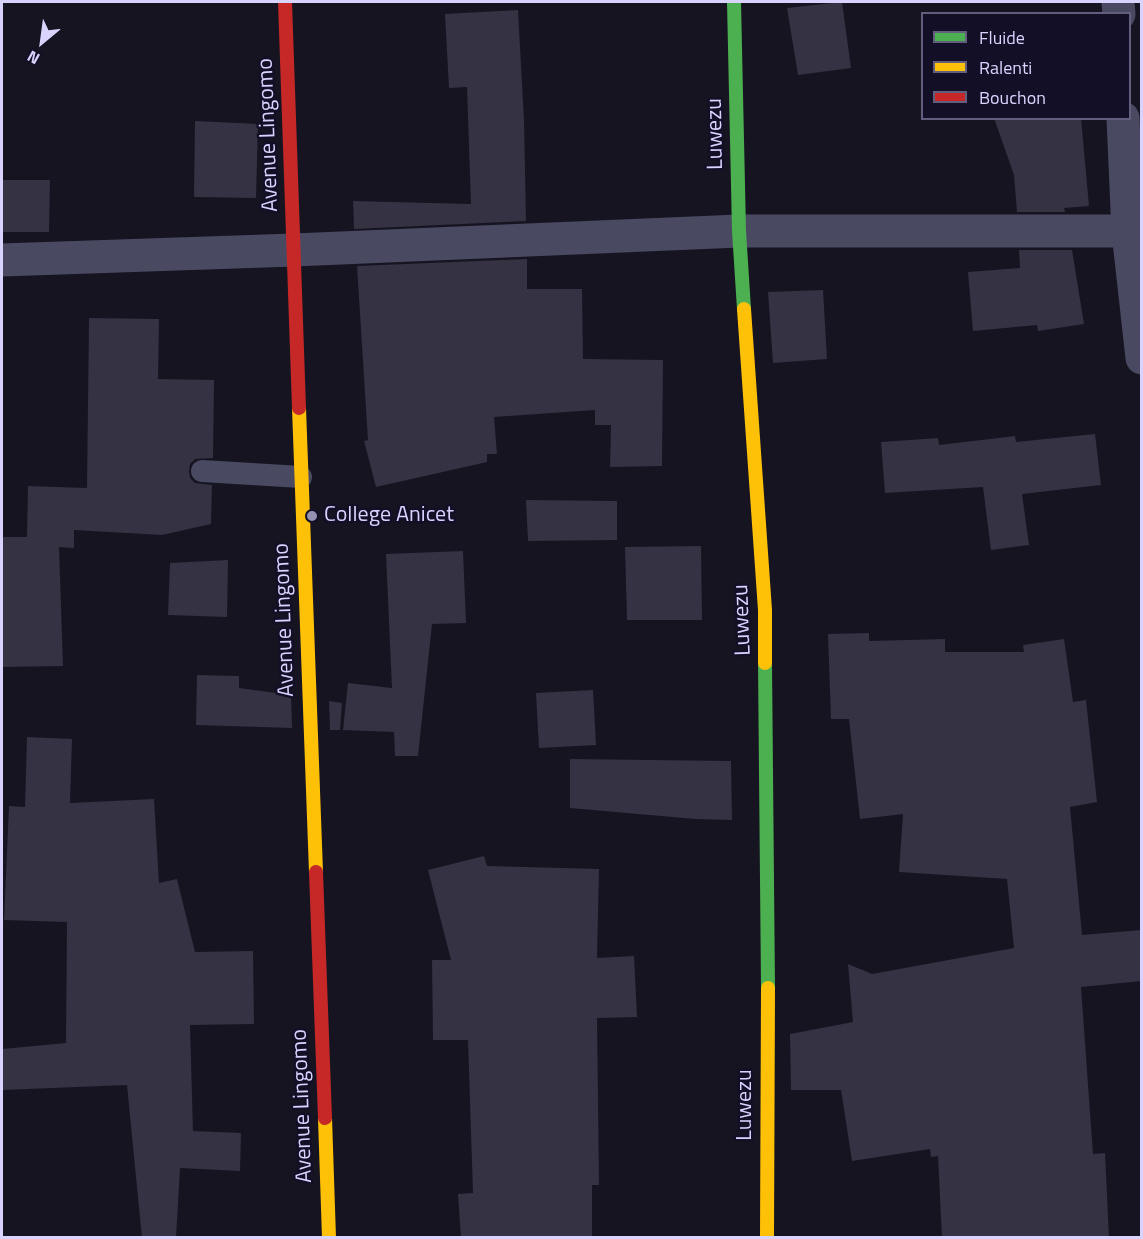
<!DOCTYPE html>
<style>
body{margin:0}
#map{position:relative;width:1143px;height:1239px;overflow:hidden;background:#161421;font-family:"Titillium Web",sans-serif}
canvas{display:block}
.frame{position:absolute;inset:0;border:3px solid #d9d4ff;pointer-events:none}
.legend{position:absolute;left:921px;top:12px;width:210px;height:108px;box-sizing:border-box;background:#130f26;border:2px solid #625e7d;margin:0;padding:8px 10px;list-style:none;font-size:18px;color:#d9d4ff}
.legend li{display:flex;align-items:center;gap:12px;height:30px}
.legend b{width:30px;border:2px solid #625e7d}
.north{position:absolute;left:12px;top:12px;width:60px;height:60px;-webkit-text-stroke:4px #130f26;paint-order:stroke;rotate:209deg;font-size:16px;font-weight:700;line-height:24px;text-align:center;color:#d9d4ff}
.north::after{content:'';display:block;margin:auto;width:21px;height:27px;background:#d9d4ff;clip-path:polygon(50% 0,100% 100%,50% 72%,0 100%)}
</style>
<div id="map">
<canvas width="1143" height="1239"></canvas>
<div class="frame"></div>
<ul class="legend">
<li><b style="height:8px;background:#4caf50"></b>Fluide</li>
<li><b style="height:8px;background:#ffc107"></b>Ralenti</li>
<li><b style="height:8px;background:#c62828"></b>Bouchon</li>
</ul>
<div class="north">N</div>
</div>
<script>
const ctx = document.querySelector('canvas').getContext('2d');
ctx.lineJoin = 'round';
function paint(path, color) { ctx.fillStyle = color; ctx.fill(path, 'evenodd'); }
function strokePath(path, color, width, dash) { ctx.strokeStyle = color; ctx.lineWidth = width; ctx.lineCap = dash ? 'butt' : 'round'; ctx.setLineDash(dash || []); ctx.stroke(path); }
function write(font, color, halo, rows, align = 'center') {
  ctx.font = font + ' "Titillium Web",sans-serif'; ctx.lineWidth = 5; ctx.setLineDash([]); ctx.textBaseline = 'middle'; ctx.strokeStyle = halo; ctx.fillStyle = color; for (const [text, x, y, turn = 0] of rows) {
    ctx.save(); ctx.translate(x, y); ctx.rotate((+turn || 0) * Math.PI / 180); ctx.textAlign = isNaN(turn) ? turn : align; if (halo) ctx.strokeText(text, 0, 0); ctx.fillText(text, 0, 0); ctx.restore();
  }
}
const building = new Path2D(`
 M 842,2 L 851,68 L 798,75 L 787,8 Z
 M 518,10 L 524,121 L 526,221 L 354,229 L 353,201 L 471,204 L 467,87 L 449,88 L 445,14 Z
 M 994,118 L 1081,118 L 1089,206 L 1064,208 L 1065,212 L 1017,212 L 1014,175 Z
 M 195,121 L 258,124 L 256,198 L 194,197 Z
 M 2,180 L 50,180 L 49,232 L 2,232 Z
 M 1019,250 L 1072,250 L 1084,324 L 1038,331 L 1037,325 L 973,331 L 968,272 L 1020,268 Z
 M 527,259 L 527,289 L 582,289 L 583,359 L 663,360 L 662,466 L 610,467 L 611,425 L 595,425 L 595,410 L 494,417 L 497,454 L 487,454 L 487,462 L 376,487 L 364,441 L 368,440 L 357,266 Z
 M 823,290 L 827,359 L 773,363 L 768,292 Z
 M 89,318 L 159,319 L 158,379 L 214,380 L 213,458 L 195,459 L 190,464 L 189,471 L 190,478 L 195,483 L 212,485 L 211,524 L 162,535 L 74,530 L 74,548 L 59,547 L 63,666 L 2,667 L 2,537 L 27,537 L 28,486 L 87,488 Z
 M 1095,434 L 1101,485 L 1022,494 L 1029,545 L 991,550 L 983,487 L 885,493 L 881,442 L 938,438 L 939,445 L 1015,436 L 1016,442 Z
 M 526,500 L 617,501 L 617,540 L 528,541 Z
 M 701,546 L 702,620 L 627,620 L 625,547 Z
 M 463,551 L 466,623 L 432,624 L 418,756 L 395,756 L 394,732 L 343,730 L 348,683 L 392,688 L 386,554 Z
 M 228,560 L 227,617 L 168,615 L 170,563 Z
 M 869,633 L 869,641 L 945,639 L 945,652 L 1024,652 L 1023,645 L 1064,639 L 1073,702 L 1086,700 L 1097,802 L 1070,807 L 1082,935 L 1142,930 L 1142,981 L 1081,987 L 1093,1154 L 1105,1153 L 1109,1238 L 942,1238 L 938,1156 L 931,1157 L 930,1149 L 852,1161 L 841,1090 L 791,1090 L 790,1034 L 853,1022 L 848,964 L 872,974 L 1014,948 L 1007,879 L 899,872 L 903,814 L 860,819 L 849,719 L 831,719 L 828,634 Z
 M 197,675 L 239,676 L 239,688 L 291,695 L 292,728 L 196,725 Z
 M 593,690 L 596,745 L 539,748 L 536,693 Z
 M 329,701 L 342,703 L 340,730 L 330,730 Z
 M 27,737 L 72,739 L 70,803 L 154,799 L 159,883 L 177,879 L 195,952 L 253,951 L 254,1024 L 190,1025 L 193,1131 L 241,1133 L 240,1171 L 180,1168 L 176,1238 L 142,1238 L 127,1085 L 2,1090 L 2,1049 L 66,1043 L 67,922 L 4,920 L 9,806 L 25,807 Z
 M 570,759 L 731,761 L 732,820 L 695,819 L 570,808 Z
 M 484,856 L 487,866 L 599,869 L 597,958 L 634,956 L 637,1017 L 597,1018 L 599,1185 L 592,1185 L 592,1238 L 461,1238 L 458,1194 L 473,1193 L 468,1040 L 433,1040 L 432,960 L 451,960 L 428,870 Z`);
const lane = new Path2D(`
 M 202,471 L 301,477`);
const street = new Path2D(`
 M 1118,2 L 1119,14
 M 1123,118 L 1128,232 L 1142,358
 M 2,260 L 294,250 L 739,231 L 1142,231`);
const fast = new Path2D(`
 M 734,2 L 739,231 L 744,309
 M 765,663 L 768,988`);
const slow = new Path2D(`
 M 744,309 L 765,610 L 765,663
 M 299,408 L 316,872
 M 325,1118 L 329,1238
 M 767,1238 L 768,988`);
const jam = new Path2D(`
 M 285,2 L 299,408
 M 316,872 L 325,1118`);
const markers = [
 [312,516,6,"#9591b1"]
];
const streetNames = [
 ["Luwezu",716,134,-91],
 ["Avenue Lingomo",269,135,-92],
 ["Avenue Lingomo",285,620,-92],
 ["Luwezu",743,620,-92],
 ["Luwezu",746,1105,-90],
 ["Avenue Lingomo",303,1106,-92]
];
const poiNames = [
 ["College Anicet",324,516]
];
paint(building, '#343243');
strokePath(lane, '#4a4962', 22);
strokePath(street, '#4a4962', 33);
strokePath(fast, '#4caf50', 14);
strokePath(slow, '#ffc107', 14);
strokePath(jam, '#c62828', 14);
for (const [x, y, r, color] of markers) { const dot = new Path2D(); dot.arc(x, y, r, 0, 2 * Math.PI); ctx.fillStyle = color; ctx.fill(dot); strokePath(dot, '#130f26', 2); }
write('22px', '#d9d4ff', '#130f26', streetNames);
write('22px', '#d9d4ff', '#130f26', poiNames, 'left');
</script>
